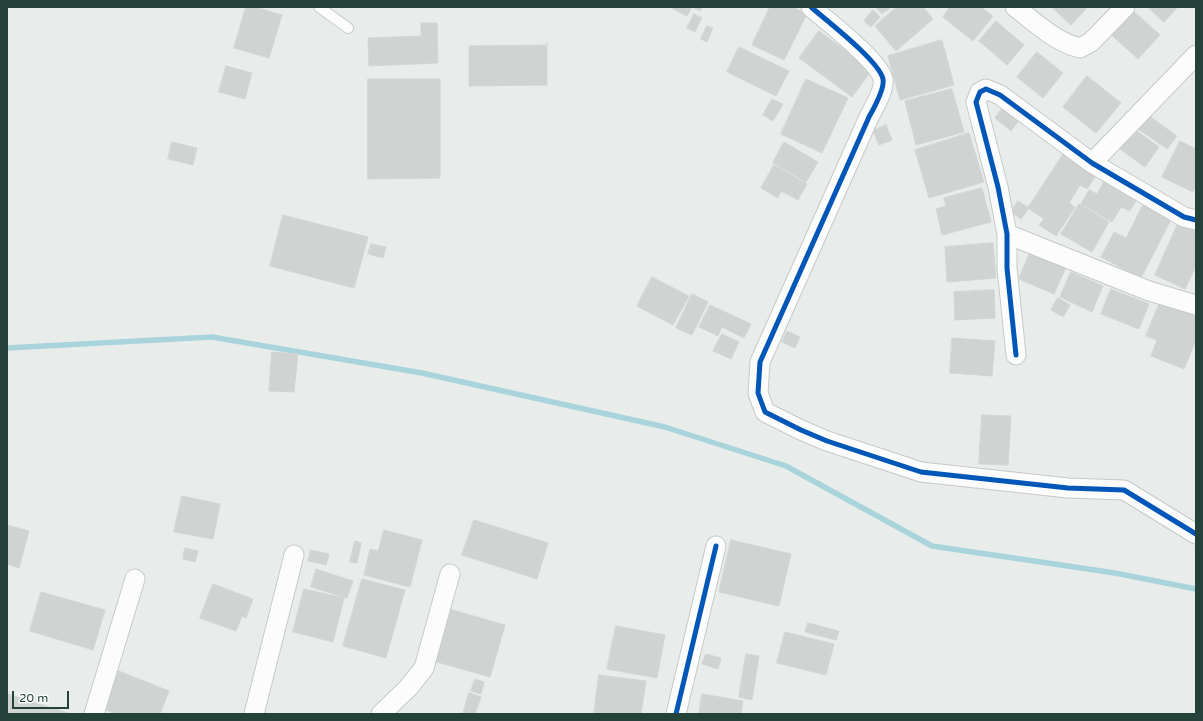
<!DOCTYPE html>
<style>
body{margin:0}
#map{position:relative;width:1203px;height:721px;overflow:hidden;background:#e8edeb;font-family:"Varela Round",sans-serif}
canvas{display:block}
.frame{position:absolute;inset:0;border:8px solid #24423a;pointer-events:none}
.scale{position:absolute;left:12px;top:691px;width:57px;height:18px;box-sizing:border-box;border:2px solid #24423a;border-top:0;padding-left:5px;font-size:12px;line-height:14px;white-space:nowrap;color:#24423a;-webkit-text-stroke:3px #f7fbf9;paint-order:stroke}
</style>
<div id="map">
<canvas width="1203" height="721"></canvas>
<div class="frame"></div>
<div class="scale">20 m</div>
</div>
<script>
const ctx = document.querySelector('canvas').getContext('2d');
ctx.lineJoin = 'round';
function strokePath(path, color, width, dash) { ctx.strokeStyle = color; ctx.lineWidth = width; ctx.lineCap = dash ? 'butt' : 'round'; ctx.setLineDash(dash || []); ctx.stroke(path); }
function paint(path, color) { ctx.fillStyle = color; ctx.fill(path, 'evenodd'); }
const stream = new Path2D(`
 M 7,348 L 212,337 L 422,373 L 665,427 L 786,466 L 932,546 L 1115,573 L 1196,589`);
const building = new Path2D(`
 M 246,7 L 255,7 L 282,15 L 269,58 L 234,48 Z
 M 670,7 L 692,7 L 687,16 Z
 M 693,7 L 702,7 L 700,11 Z
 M 770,7 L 792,7 L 807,14 L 784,60 L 752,45 Z
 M 876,7 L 891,7 L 882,14 Z
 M 897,7 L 923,7 L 933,19 L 896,51 L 875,26 Z
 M 950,7 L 981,7 L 993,16 L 973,41 L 943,17 Z
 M 1052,7 L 1088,7 L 1071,25 Z
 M 1129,7 L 1160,35 L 1138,59 L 1106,30 Z
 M 1148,7 L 1178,7 L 1164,22 Z
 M 873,10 L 880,17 L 871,27 L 864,21 Z
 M 694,14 L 702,18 L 695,32 L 687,28 Z
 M 996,21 L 1024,45 L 1007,65 L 979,41 Z
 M 421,23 L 437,23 L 438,63 L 369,66 L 368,38 L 421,36 Z
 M 707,26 L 713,28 L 707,42 L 701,39 Z
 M 819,31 L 872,70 L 852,97 L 799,58 Z
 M 942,40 L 954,85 L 900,100 L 888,56 Z
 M 547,43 L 547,85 L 469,86 L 469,46 L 547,45 Z
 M 739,47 L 789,71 L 776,96 L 727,72 Z
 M 1037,52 L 1063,73 L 1043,98 L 1017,77 Z
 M 226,66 L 252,73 L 245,99 L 219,92 Z
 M 1087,76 L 1121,103 L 1096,133 L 1063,107 Z
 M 368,79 L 440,79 L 440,178 L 368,179 Z
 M 806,79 L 848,98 L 822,153 L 781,134 Z
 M 952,89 L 964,132 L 916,145 L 905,101 Z
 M 772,99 L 783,104 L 773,121 L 763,115 Z
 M 1004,106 L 1020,119 L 1011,131 L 995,118 Z
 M 1137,107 L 1177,136 L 1167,149 L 1127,121 Z
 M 886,125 L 892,140 L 879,145 L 873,131 Z
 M 1131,127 L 1159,147 L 1145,167 L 1117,147 Z
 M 969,133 L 984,182 L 929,198 L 915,150 Z
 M 1180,141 L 1196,149 L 1196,185 L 1193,192 L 1162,177 Z
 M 172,142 L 197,148 L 193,165 L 168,159 Z
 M 784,142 L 818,162 L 806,182 L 773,163 Z
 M 1064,153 L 1097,174 L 1087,189 L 1080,185 L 1069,203 L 1075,207 L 1056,236 L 1039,225 L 1044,219 L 1028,208 Z
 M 774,165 L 807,184 L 798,200 L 781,191 L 778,198 L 761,188 Z
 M 1105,180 L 1137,199 L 1130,211 L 1121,207 L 1112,222 L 1081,204 L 1089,190 L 1097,194 Z
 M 982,188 L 991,222 L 942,235 L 936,209 L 946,206 L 944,198 Z
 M 1146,199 L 1174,214 L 1141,278 L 1101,257 L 1114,232 L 1126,238 Z
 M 1018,201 L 1029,208 L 1021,219 L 1011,212 Z
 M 1079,204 L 1109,222 L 1092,252 L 1061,234 Z
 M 283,215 L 368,237 L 354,288 L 270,266 Z
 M 1180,219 L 1196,226 L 1196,266 L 1185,289 L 1155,275 Z
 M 993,243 L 996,278 L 947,282 L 945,247 Z
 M 371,244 L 386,247 L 383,258 L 368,254 Z
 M 1031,250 L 1067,265 L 1054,294 L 1019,279 Z
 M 1071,272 L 1103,286 L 1092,312 L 1060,297 Z
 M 652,277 L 689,296 L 673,325 L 637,306 Z
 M 1111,289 L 1149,304 L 1139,329 L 1101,314 Z
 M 994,290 L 995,318 L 955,320 L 954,292 Z
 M 692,294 L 708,302 L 692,335 L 676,328 Z
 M 1058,298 L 1070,305 L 1063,317 L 1051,310 Z
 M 1161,300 L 1196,315 L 1196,340 L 1184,369 L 1151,356 L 1157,340 L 1146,336 Z
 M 710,305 L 751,324 L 744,338 L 722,327 L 718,336 L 699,327 Z
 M 787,331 L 800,337 L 795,348 L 782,342 Z
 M 722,334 L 739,342 L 731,359 L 713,351 Z
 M 952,338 L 995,341 L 992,376 L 950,373 Z
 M 272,352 L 298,354 L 294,392 L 269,391 Z
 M 982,415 L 1011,416 L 1008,465 L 979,464 Z
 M 182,496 L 220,504 L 213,539 L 174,532 Z
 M 474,520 L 548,543 L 537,579 L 462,555 Z
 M 7,525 L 29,531 L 19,568 L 7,564 Z
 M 384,530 L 422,540 L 410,587 L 364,575 L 370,549 L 378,551 Z
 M 731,540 L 791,554 L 779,606 L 719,592 Z
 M 355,541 L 361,543 L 357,563 L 350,562 Z
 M 185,548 L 198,551 L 195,562 L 183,559 Z
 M 311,550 L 329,554 L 326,565 L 308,561 Z
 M 316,569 L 353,581 L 347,598 L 311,587 Z
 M 362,579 L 405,590 L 386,658 L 343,646 Z
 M 213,584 L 253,599 L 246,618 L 242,616 L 236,631 L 200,618 Z
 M 304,589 L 344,598 L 333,642 L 293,632 Z
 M 41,592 L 105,610 L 93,650 L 30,631 Z
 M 446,608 L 505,625 L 490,677 L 430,660 Z
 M 808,623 L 839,631 L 836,640 L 805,632 Z
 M 616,626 L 665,635 L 657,678 L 607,669 Z
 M 785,632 L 834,644 L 826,675 L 777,663 Z
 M 706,654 L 721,658 L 718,669 L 702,664 Z
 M 746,654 L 759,656 L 752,700 L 739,697 Z
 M 119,671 L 169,691 L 160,714 L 116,714 L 104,709 Z
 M 599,675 L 646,681 L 641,714 L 594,714 Z
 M 475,679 L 484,682 L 481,694 L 471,691 Z
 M 469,693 L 481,697 L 475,714 L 463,714 Z
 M 8,694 L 71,714 L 7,714 Z
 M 702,694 L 743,701 L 741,714 L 699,714 Z`);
const lane = new Path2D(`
 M 319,7 L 348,28`);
const street = new Path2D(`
 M 811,7 C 827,21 879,61 883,79 C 885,89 874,108 869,117 L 760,362 L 758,393 L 765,412 L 801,430 L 827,441 L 921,472 L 1068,488 L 1124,490 L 1196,534
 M 1015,7 C 1035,22 1055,42 1080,48 L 1091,42 L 1125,7
 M 1092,163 L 1196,55
 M 1007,234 L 1149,291 L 1196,305
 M 1016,355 L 1007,268 L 1007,234 L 998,187 L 976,102 L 980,92 L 986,89 L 1000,95 L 1092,163 L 1184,217 L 1196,220
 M 94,714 L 135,579
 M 254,714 L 294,555
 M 381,714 L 409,687 L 424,668 L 450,574
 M 676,714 L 716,546`);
const cycleway = new Path2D(`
 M 811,7 C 827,21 879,61 883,79 C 885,89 874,108 869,117 L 760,362 L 758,393 L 765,412 L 801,430 L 827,441 L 921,472 L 1068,488 L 1124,490 L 1196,534
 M 1016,355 L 1007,268 L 1007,234 L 998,187 L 976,102 L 980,92 L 986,89 L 1000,95 L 1092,163 L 1184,217 L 1196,220
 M 676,714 L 716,546`);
strokePath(stream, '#a9d4db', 5.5);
paint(building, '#cfd4d2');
strokePath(building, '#d1d6d4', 1);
strokePath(lane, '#c5cac8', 12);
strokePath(street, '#c5cac8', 21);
strokePath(lane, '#fcfcfc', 10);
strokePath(street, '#fcfcfc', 19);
strokePath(cycleway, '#0057b8', 5);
</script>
